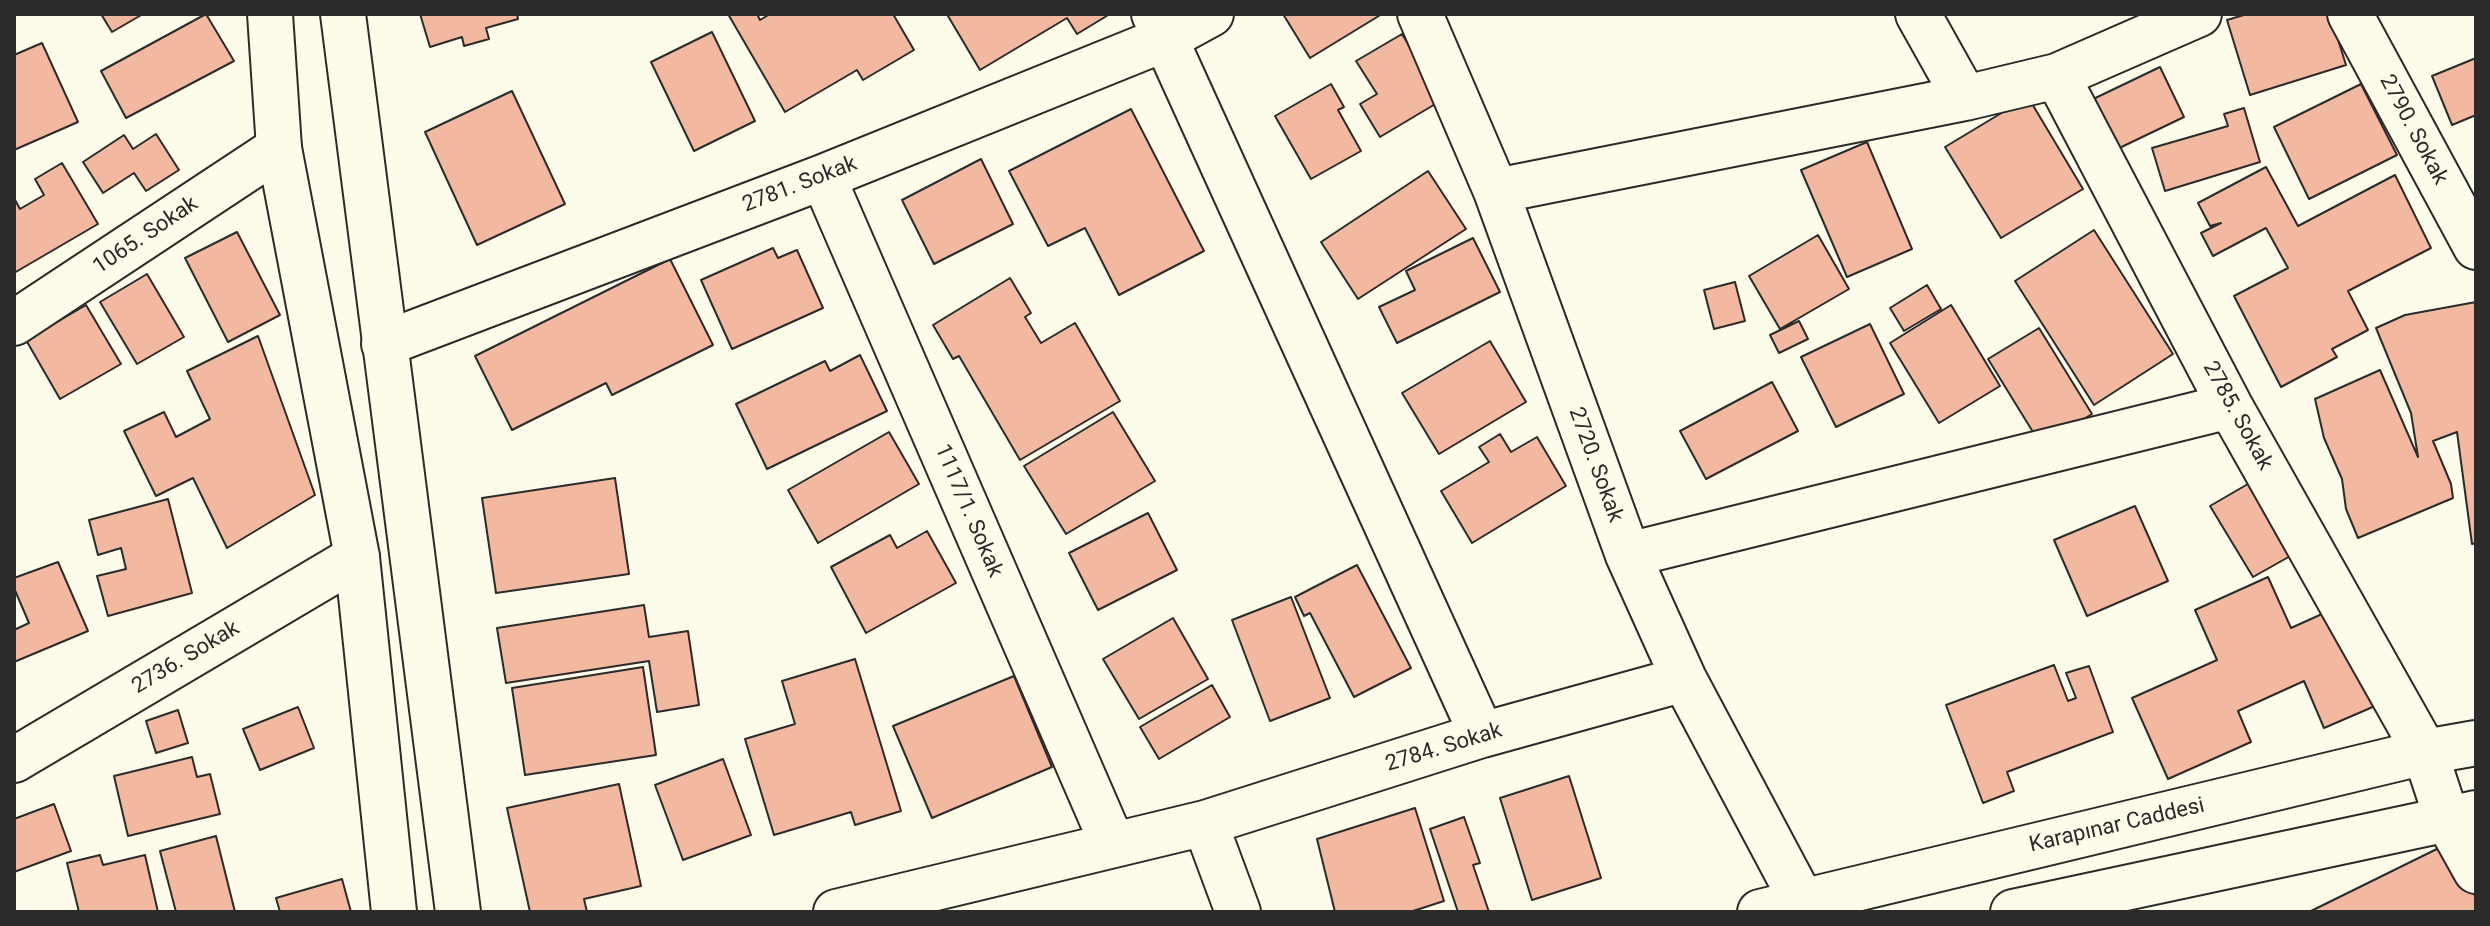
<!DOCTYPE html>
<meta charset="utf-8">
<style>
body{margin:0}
#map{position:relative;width:2490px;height:926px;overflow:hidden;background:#fdfbea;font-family:Roboto,sans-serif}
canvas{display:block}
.frame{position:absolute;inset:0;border:16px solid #2b2b2b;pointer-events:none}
</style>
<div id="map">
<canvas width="2490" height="926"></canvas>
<div class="frame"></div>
</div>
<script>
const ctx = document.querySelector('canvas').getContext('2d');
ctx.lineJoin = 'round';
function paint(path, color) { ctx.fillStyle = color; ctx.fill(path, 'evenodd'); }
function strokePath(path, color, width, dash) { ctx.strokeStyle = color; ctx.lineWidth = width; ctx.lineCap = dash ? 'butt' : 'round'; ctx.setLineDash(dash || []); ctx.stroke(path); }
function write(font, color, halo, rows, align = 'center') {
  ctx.font = font + ' Roboto,sans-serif'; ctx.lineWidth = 6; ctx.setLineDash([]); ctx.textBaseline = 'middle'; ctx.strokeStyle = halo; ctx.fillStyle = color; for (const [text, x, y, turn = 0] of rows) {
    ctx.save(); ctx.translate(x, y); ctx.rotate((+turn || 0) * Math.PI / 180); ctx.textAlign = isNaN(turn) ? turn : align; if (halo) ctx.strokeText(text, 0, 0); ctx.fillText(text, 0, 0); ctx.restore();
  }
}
const building = new Path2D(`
 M 101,14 L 143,14 L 112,32 Z
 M 206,14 L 234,61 L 126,118 L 101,71 Z
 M 420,14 L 517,14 L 518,19 L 486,28 L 489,39 L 464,46 L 462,37 L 430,47 Z
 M 728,14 L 757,14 L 760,20 L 770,14 L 893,14 L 914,50 L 863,80 L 857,70 L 785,112 Z
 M 951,14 L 1110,14 L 1077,34 L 1067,18 L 980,70 L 948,16 Z
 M 1283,14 L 1382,14 L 1310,58 Z
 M 2247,14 L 2330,14 L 2346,65 L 2250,95 L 2227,20 Z
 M 712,32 L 755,121 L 694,151 L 651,62 Z
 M 1402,34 L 1442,100 L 1380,137 L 1360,104 L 1377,94 L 1356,61 Z
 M 42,43 L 78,122 L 14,150 L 14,55 Z
 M 2476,58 L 2476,115 L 2452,125 L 2432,76 Z
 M 2160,67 L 2184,117 L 2111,152 L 2087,102 Z
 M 1331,84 L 1344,107 L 1338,110 L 1361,151 L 1311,179 L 1275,116 Z
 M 2361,84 L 2397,155 L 2309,199 L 2274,127 Z
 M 512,91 L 565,204 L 477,245 L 425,132 Z
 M 2028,97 L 2083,189 L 2001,238 L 1945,147 Z
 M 2244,108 L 2260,162 L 2165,191 L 2152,148 L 2228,126 L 2224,114 Z
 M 1131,109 L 1204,251 L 1119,295 L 1085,228 L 1048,246 L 1009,171 Z
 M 156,134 L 179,170 L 146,191 L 134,173 L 103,193 L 83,162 L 124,135 L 133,149 Z
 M 1867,142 L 1912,249 L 1847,277 L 1801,170 Z
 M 981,159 L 1013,224 L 934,264 L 902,200 Z
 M 62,163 L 98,224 L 14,273 L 14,198 L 20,209 L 44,195 L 35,179 Z
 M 2266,167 L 2298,226 L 2395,175 L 2431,248 L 2348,291 L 2368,330 L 2332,349 L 2337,357 L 2281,387 L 2234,296 L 2288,268 L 2266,228 L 2213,256 L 2201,233 L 2221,223 L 2210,226 L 2198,203 Z
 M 1428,171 L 1466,229 L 1358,299 L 1321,242 Z
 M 2094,230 L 2173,354 L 2094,405 L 2015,281 Z
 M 237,232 L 280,315 L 228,342 L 185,258 Z
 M 1818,235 L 1849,289 L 1780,329 L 1749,276 Z
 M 1473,238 L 1500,292 L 1397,343 L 1379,307 L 1415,290 L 1406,271 Z
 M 773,248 L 778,258 L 797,250 L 823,308 L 732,349 L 701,280 Z
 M 670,259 L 713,345 L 612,395 L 606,383 L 512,430 L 475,356 Z
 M 147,274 L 184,337 L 137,364 L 100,302 Z
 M 1010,278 L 1031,313 L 1025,317 L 1041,343 L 1075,323 L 1120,401 L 1020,460 L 959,356 L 953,359 L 933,325 Z
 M 1735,282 L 1745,321 L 1714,329 L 1704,290 Z
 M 1927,285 L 1941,309 L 1904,331 L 1890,308 Z
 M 2476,302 L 2476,543 L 2472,544 L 2457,432 L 2433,441 L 2451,484 L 2453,498 L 2358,538 L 2346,509 L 2342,479 L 2324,438 L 2315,399 L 2380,370 L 2418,457 L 2411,413 L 2376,328 L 2405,315 Z
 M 86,305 L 121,364 L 60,399 L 26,340 Z
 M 1951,305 L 2000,386 L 1939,423 L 1890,343 Z
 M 1799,321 L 1808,339 L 1779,353 L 1770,335 Z
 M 1870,324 L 1904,394 L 1836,427 L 1801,357 Z
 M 2039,328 L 2092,414 L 2041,445 L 1988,359 Z
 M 258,336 L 315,495 L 227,548 L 193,478 L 156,496 L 124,431 L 164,412 L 176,437 L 210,419 L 187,371 Z
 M 1490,341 L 1526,402 L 1439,454 L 1402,393 Z
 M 860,355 L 887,411 L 767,469 L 736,404 L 825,361 L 830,371 Z
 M 1772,382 L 1798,431 L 1706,479 L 1680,431 Z
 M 1113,412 L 1155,481 L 1066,534 L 1024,466 Z
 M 889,432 L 919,484 L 818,543 L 788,490 Z
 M 1500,434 L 1511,452 L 1537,437 L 1566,486 L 1472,543 L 1441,491 L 1489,462 L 1479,447 Z
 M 2260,477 L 2301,550 L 2253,577 L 2210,506 Z
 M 615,478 L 629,574 L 496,593 L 482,498 Z
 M 168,499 L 192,593 L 108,616 L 97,576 L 126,569 L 121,548 L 98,555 L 89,520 Z
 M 2135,506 L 2168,581 L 2087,616 L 2054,540 Z
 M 1148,513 L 1177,570 L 1098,610 L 1069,553 Z
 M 927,531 L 956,583 L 866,633 L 831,567 L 890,535 L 897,548 Z
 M 58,562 L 88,631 L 14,662 L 14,630 L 29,623 L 14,588 L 14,578 Z
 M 1357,565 L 1411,668 L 1354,697 L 1310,613 L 1304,616 L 1295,597 Z
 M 2268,577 L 2291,628 L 2333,609 L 2375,706 L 2324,728 L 2304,681 L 2238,711 L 2251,742 L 2168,779 L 2132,698 L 2217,660 L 2195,610 Z
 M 1291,597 L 1330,698 L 1270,721 L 1232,620 Z
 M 644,605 L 649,637 L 688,631 L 699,705 L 657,712 L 649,661 L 506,683 L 497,628 Z
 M 1173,618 L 1208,679 L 1139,719 L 1103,659 Z
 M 855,659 L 901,811 L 855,825 L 851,812 L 774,835 L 745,739 L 795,724 L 782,681 Z
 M 2054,665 L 2068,701 L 2076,698 L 2066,673 L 2089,666 L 2113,732 L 2007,772 L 2014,791 L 1983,803 L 1946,705 Z
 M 643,667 L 656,755 L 525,775 L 512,688 Z
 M 1014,676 L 1052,767 L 932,818 L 893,726 Z
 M 1212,685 L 1230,717 L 1159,759 L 1140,727 Z
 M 298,707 L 314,748 L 260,770 L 243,729 Z
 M 178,710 L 188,743 L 156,753 L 146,721 Z
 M 192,757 L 197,777 L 210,774 L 220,814 L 128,836 L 114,776 Z
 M 723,759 L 751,835 L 683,860 L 655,785 Z
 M 1569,776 L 1601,878 L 1532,900 L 1500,798 Z
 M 619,784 L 641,886 L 584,899 L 587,912 L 530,912 L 507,808 Z
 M 54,804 L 71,851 L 14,872 L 14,819 Z
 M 1415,808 L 1444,901 L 1410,912 L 1335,912 L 1317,839 Z
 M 1464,817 L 1480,863 L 1473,865 L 1489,912 L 1458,912 L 1430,829 Z
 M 216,836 L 235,912 L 176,912 L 160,851 Z
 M 2449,843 L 2476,898 L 2476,912 L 2309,912 Z
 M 100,855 L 103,865 L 145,855 L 158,912 L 79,912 L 67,863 Z
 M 342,879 L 351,912 L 280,912 L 276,898 Z`);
const minor = new Path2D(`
 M 1154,14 L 1482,735
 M 1420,14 L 1496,191 L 1628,555 L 1684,679 L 1802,901
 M 1918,14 L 1965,98
 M 2350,14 L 2476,247
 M 2057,76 L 2230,406 L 2425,752 L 2447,819 L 2476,871
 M 823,177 L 1113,845
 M 1496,191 L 1965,98 L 2057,76 L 2199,14
 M 14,323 L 279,148
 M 384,344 L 823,177 L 1167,38 L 1211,14
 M 1628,555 L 2230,406
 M 14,760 L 357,557
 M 1205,823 L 1238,912
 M 836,912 L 1205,823 L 1482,735 L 1684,679`);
const major = new Path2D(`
 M 270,14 L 279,148 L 357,557 L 394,912
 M 343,14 L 458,912
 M 1760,912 L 2425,752 L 2476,743
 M 2013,912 L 2476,813`);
const streetNames = [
 ["2790. Sokak",2413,130,62],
 ["2781. Sokak",800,185,-21],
 ["1065. Sokak",146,236,-34],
 ["2785. Sokak",2237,416,61],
 ["2720. Sokak",1595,465,70],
 ["1117/1. Sokak",968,511,67],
 ["2736. Sokak",186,658,-31],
 ["2784. Sokak",1444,748,-17],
 ["Karapınar Caddesi",2117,826,-13]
];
paint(building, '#f2b8a0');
strokePath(building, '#2b2b2b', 2);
strokePath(minor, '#2b2b2b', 48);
strokePath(major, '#2b2b2b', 48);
strokePath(minor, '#fdfbea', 44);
strokePath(major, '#fdfbea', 44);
write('22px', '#2b2b2b', '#fdfbea', streetNames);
</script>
